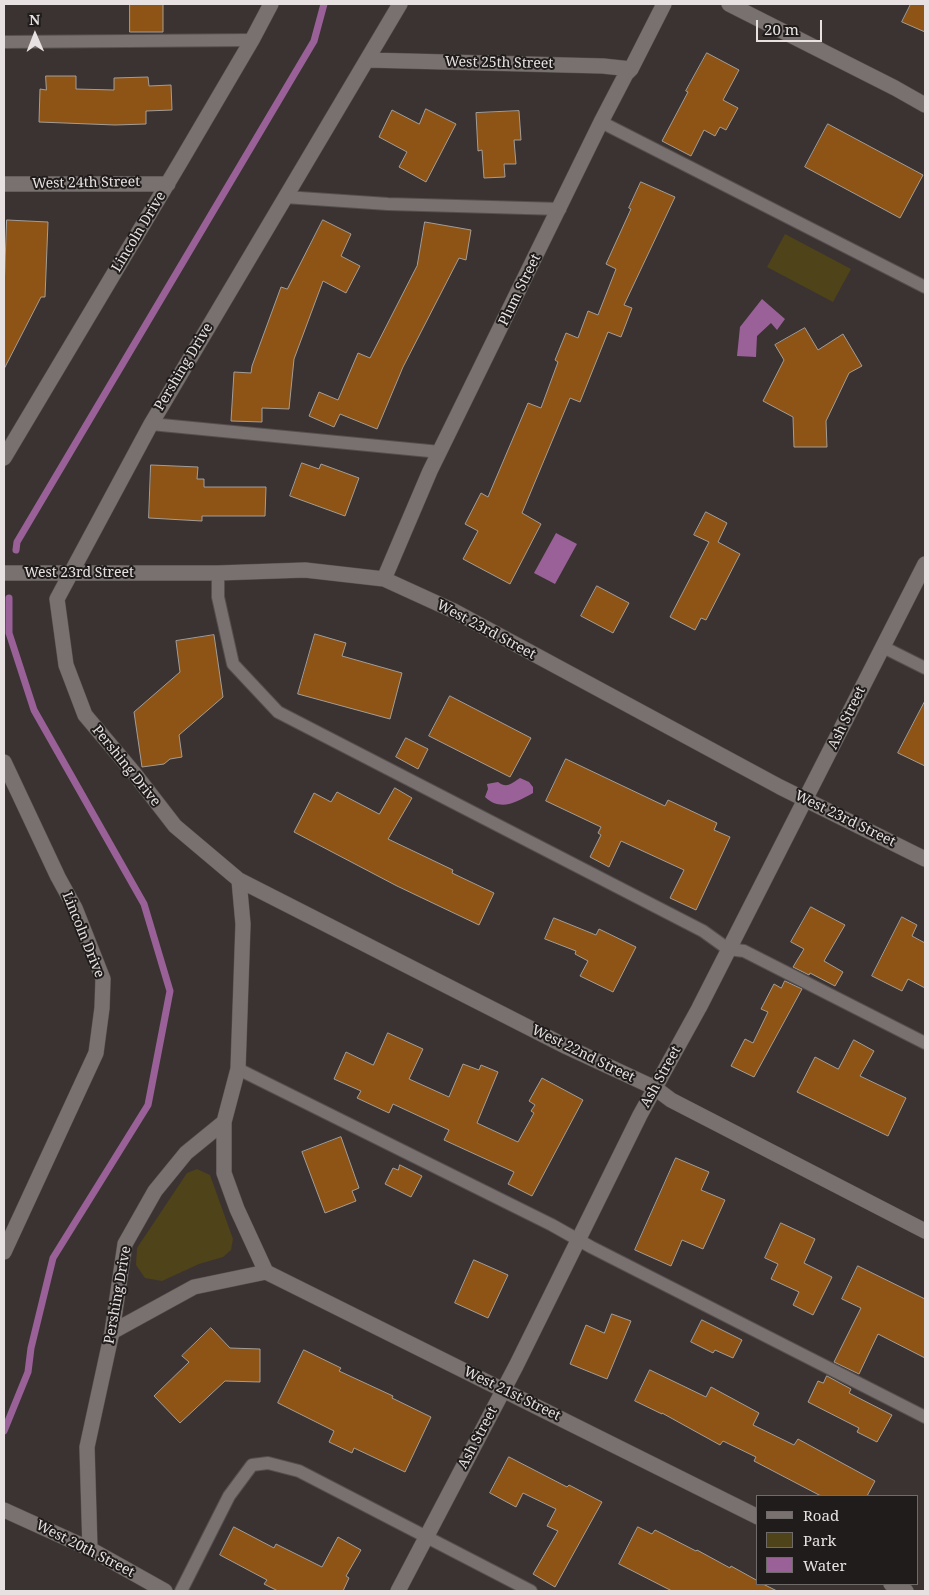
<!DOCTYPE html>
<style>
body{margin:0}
#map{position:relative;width:929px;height:1595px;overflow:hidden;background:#3b3332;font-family:"Noto Serif",serif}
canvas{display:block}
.frame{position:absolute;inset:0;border:5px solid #e7e2e1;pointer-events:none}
.legend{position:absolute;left:756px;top:1495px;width:162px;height:90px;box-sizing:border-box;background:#1f1c1b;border:1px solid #6f6b6a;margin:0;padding:6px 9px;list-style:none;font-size:15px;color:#e7e2e1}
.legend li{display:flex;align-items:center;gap:10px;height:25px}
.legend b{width:25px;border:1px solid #6f6b6a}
.north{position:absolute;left:10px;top:10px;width:50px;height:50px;-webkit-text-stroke:4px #1f1c1b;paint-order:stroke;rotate:359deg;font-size:14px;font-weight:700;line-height:20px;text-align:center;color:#e7e2e1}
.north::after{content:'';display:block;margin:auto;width:18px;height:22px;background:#e7e2e1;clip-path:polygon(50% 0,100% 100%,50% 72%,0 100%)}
.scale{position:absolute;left:756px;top:20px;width:66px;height:22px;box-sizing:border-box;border:2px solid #e7e2e1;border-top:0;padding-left:6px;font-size:15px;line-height:18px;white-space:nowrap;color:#e7e2e1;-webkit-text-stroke:4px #1f1c1b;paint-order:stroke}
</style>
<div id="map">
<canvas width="929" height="1595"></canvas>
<div class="frame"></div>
<ul class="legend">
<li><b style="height:6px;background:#79716f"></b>Road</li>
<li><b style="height:14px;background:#4f4319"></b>Park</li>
<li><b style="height:14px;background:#9a6199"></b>Water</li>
</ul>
<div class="north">N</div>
<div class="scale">20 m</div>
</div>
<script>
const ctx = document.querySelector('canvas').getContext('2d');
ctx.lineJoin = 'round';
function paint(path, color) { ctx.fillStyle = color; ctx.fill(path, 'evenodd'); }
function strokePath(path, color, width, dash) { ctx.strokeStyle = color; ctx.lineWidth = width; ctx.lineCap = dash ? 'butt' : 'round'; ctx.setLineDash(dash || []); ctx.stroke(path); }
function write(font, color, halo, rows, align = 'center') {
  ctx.font = font + ' "Noto Serif",serif'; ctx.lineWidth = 4; ctx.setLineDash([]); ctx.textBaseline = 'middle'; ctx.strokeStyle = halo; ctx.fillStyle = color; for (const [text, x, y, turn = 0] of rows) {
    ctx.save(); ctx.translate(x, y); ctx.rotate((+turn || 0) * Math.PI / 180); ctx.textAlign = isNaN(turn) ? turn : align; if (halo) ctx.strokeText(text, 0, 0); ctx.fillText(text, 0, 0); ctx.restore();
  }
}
const green = new Path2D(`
 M 785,234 L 851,269 L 833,302 L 767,267 Z
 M 197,1169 L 210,1175 L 233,1239 L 231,1250 L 223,1257 L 199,1264 L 162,1281 L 145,1278 L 136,1265 L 137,1248 L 187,1173 Z`);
const water = new Path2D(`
 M 762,299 L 785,319 L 777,330 L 771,323 L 757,336 L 756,357 L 737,356 L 740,327 Z
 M 556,533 L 577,544 L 555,584 L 534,573 Z
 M 520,778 L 529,782 L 533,787 L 533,793 C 516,802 501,812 485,797 L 488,789 L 487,784 L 498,782 C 507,789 512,783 520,778 Z`);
const stream = new Path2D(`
 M 16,550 L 17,542 L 314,41 L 324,4
 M 4,1431 L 28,1372 L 31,1348 L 53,1258 L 148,1105 L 170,991 L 144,904 L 34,710 L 9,633 L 9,598`);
const building = new Path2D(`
 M 130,4 L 163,4 L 163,32 L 130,32 Z
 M 911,4 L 925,4 L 925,32 L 902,22 Z
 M 707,53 L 739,70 L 723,100 L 738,108 L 726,130 L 720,127 L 715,136 L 704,130 L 691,156 L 662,141 L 688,92 L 686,91 Z
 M 46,76 L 76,76 L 76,89 L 114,90 L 114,78 L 148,77 L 149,86 L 171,85 L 172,110 L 146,111 L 146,124 L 115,125 L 39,122 L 40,89 L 46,90 Z
 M 426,109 L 456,124 L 426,182 L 399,167 L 407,152 L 379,137 L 392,110 L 419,124 Z
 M 519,111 L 521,140 L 514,140 L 516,164 L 504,164 L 505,177 L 484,178 L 482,150 L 478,151 L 476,113 Z
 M 828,124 L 923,175 L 900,218 L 805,167 Z
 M 641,182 L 675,197 L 624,305 L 632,308 L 621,337 L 608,332 L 580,402 L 570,398 L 522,513 L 541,524 L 510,584 L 463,559 L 478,531 L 465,524 L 481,493 L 488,497 L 528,403 L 541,408 L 558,362 L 555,360 L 566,333 L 578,338 L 588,311 L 598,315 L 616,269 L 606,264 L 631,209 L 629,208 Z
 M 7,220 L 48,222 L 45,297 L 41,297 L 4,369 L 4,291 Z
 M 323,220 L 351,234 L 341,256 L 360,266 L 346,293 L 323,281 L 294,359 L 289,409 L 262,408 L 262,422 L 231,421 L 234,372 L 251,373 L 252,366 L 281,287 L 287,289 Z
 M 425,222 L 471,230 L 466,260 L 459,258 L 403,367 L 377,429 L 340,414 L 334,427 L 309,416 L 319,392 L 338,400 L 358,353 L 370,358 L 417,266 Z
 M 805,328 L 818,350 L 843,334 L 862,366 L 849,373 L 826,421 L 827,447 L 794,447 L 793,417 L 763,401 L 784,360 L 775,345 Z
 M 302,463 L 319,469 L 321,464 L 359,478 L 345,516 L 290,496 Z
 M 151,465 L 198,467 L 197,479 L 204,479 L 204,487 L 266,487 L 265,516 L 202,516 L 202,521 L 149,518 Z
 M 706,512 L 727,523 L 718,542 L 740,554 L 706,620 L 701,618 L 695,630 L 670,617 L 709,542 L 694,535 Z
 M 597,586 L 629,603 L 613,633 L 581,616 Z
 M 315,634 L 346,643 L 342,656 L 402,673 L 390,719 L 298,694 Z
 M 214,635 L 223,697 L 179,735 L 182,757 L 170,759 L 164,764 L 142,767 L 134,712 L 180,672 L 176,641 Z
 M 450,696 L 531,738 L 510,777 L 429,736 Z
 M 925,701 L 925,766 L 898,753 Z
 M 406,738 L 428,749 L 418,769 L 396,757 Z
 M 566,759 L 665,806 L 668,800 L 717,823 L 714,830 L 730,837 L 696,910 L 670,898 L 684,870 L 621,841 L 609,867 L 590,857 L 601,835 L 598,833 L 601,827 L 546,801 Z
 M 395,788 L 412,798 L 388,839 L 453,870 L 452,873 L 494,893 L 479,925 L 397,886 L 294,832 L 314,793 L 331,802 L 337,792 L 379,814 Z
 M 811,907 L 845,925 L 824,961 L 843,972 L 835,986 L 810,973 L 809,975 L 793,967 L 804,949 L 791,942 Z
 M 902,917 L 917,925 L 912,936 L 925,943 L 925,988 L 908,979 L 902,991 L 872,976 Z
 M 554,918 L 596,935 L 599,929 L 636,947 L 613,992 L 580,976 L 588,961 L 575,954 L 576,951 L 545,939 Z
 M 785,981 L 802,989 L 754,1077 L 731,1066 L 745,1039 L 753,1043 L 768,1012 L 761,1009 L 774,984 L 781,988 Z
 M 388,1033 L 423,1049 L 409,1079 L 449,1097 L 463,1064 L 479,1070 L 481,1065 L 498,1072 L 477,1123 L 518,1142 L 534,1113 L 531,1111 L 535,1105 L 529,1101 L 542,1078 L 583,1100 L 532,1196 L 508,1184 L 514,1172 L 444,1140 L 449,1130 L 393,1104 L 389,1113 L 357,1098 L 361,1091 L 334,1079 L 346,1052 L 373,1065 Z
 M 854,1040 L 874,1051 L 860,1076 L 906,1098 L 888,1136 L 797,1092 L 815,1057 L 838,1069 Z
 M 341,1137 L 359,1188 L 352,1191 L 356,1201 L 325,1213 L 302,1152 Z
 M 676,1158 L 709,1172 L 701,1190 L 725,1200 L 703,1249 L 682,1240 L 671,1266 L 635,1250 Z
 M 400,1165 L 422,1176 L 411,1197 L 385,1184 L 393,1168 L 398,1170 Z
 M 781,1223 L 815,1239 L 804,1263 L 832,1277 L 813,1315 L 793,1305 L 799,1292 L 771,1279 L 778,1264 L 765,1258 Z
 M 474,1260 L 508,1275 L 488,1318 L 455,1303 Z
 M 858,1266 L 925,1299 L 925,1358 L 878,1334 L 859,1374 L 834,1362 L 861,1308 L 842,1299 Z
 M 612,1314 L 631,1321 L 607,1379 L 570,1364 L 586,1325 L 604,1333 Z
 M 702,1320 L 742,1340 L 733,1358 L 715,1350 L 713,1353 L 691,1342 Z
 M 211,1328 L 230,1348 L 260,1349 L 260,1382 L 225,1381 L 180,1423 L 154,1396 L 189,1362 L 182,1356 Z
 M 304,1350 L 341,1368 L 339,1371 L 393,1396 L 392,1398 L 431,1417 L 405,1472 L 354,1448 L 352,1453 L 329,1442 L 334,1431 L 278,1403 Z
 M 650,1370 L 706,1397 L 711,1387 L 759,1413 L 753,1425 L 794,1445 L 798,1439 L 875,1481 L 867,1496 L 821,1496 L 754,1461 L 756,1457 L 723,1441 L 720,1445 L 662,1413 L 662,1414 L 635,1401 Z
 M 827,1376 L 851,1389 L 849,1393 L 892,1415 L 877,1442 L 857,1432 L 859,1428 L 808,1402 L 818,1381 L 823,1383 Z
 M 509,1457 L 567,1487 L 569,1485 L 602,1502 L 555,1587 L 533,1574 L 558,1531 L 547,1526 L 556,1509 L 523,1493 L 516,1507 L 490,1493 Z
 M 234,1527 L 274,1548 L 276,1544 L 322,1567 L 338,1537 L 361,1550 L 346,1576 L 349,1578 L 343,1591 L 278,1591 L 264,1584 L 267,1580 L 220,1555 Z
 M 638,1527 L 652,1534 L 655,1530 L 696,1551 L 697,1550 L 730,1568 L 731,1566 L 758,1581 L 758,1584 L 763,1584 L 777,1591 L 672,1591 L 619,1564 Z`);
const lane = new Path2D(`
 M 4,42 L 252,40
 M 601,122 L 925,287
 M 285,197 L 388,204 L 560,209
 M 151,424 L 440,452
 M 218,573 L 218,597 L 233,664 L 278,712 L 703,931 L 728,949 L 744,951 L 925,1043
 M 883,647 L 925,668
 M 238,1069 L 552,1225 L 591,1247 L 925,1417
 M 181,1591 L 229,1496 L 252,1465 L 268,1463 L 299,1471 L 531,1591`);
const street = new Path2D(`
 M 400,4 L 151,424 L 57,599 L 66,665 L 85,715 L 134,773 L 175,826 L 239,880 L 567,1047 L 655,1088 L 671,1100 L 925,1231
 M 729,4 L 895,88 L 925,105
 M 367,60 L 603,66 L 631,69
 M 4,184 L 168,184
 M 4,458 L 181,161 L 252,40 L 271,4
 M 4,573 L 218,573 L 305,570 L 384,579 L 454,611 L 780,787 L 925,859
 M 384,579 L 430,471 L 601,122 L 626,74 L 631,69 L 664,4
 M 4,762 L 58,877 L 75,908 L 103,979 L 102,1008 L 96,1053 L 4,1252
 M 224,1122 L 224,1173 L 237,1209 L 266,1272
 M 112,1332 L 194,1287 L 266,1272 L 758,1517
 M 4,1510 L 90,1549 L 165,1591
 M 90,1549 L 87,1447 L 112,1332 L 125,1244 L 155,1191 L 186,1153 L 224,1122 L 238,1069 L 243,924 L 239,880
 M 891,1584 L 906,1591
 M 398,1591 L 516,1366 L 640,1115 L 699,1008 L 925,564`);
const streetNames = [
 ["West 25th Street",499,63,1],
 ["West 24th Street",86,183,-1],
 ["Lincoln Drive",139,232,-59],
 ["Plum Street",520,290,-64],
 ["Pershing Drive",184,367,-59],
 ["West 23rd Street",79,573],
 ["West 23rd Street",486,630,28],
 ["Ash Street",847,718,-64],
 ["Pershing Drive",126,766,51],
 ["West 23rd Street",845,819,26],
 ["Lincoln Drive",83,935,68],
 ["West 22nd Street",583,1054,26],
 ["Ash Street",661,1077,-61],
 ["Pershing Drive",118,1295,-80],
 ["West 21st Street",512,1394,26],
 ["Ash Street",478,1438,-62],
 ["West 20th Street",85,1549,27]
];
paint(green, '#4f4319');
paint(water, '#9a6199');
strokePath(stream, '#9a6199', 7);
paint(building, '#8e5415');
strokePath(building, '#a39d97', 1);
strokePath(lane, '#554f4e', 14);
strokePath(street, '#554f4e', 16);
strokePath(lane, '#79716f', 12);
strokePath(street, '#79716f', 15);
write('14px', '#e7e2e1', '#1f1c1b', streetNames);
</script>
